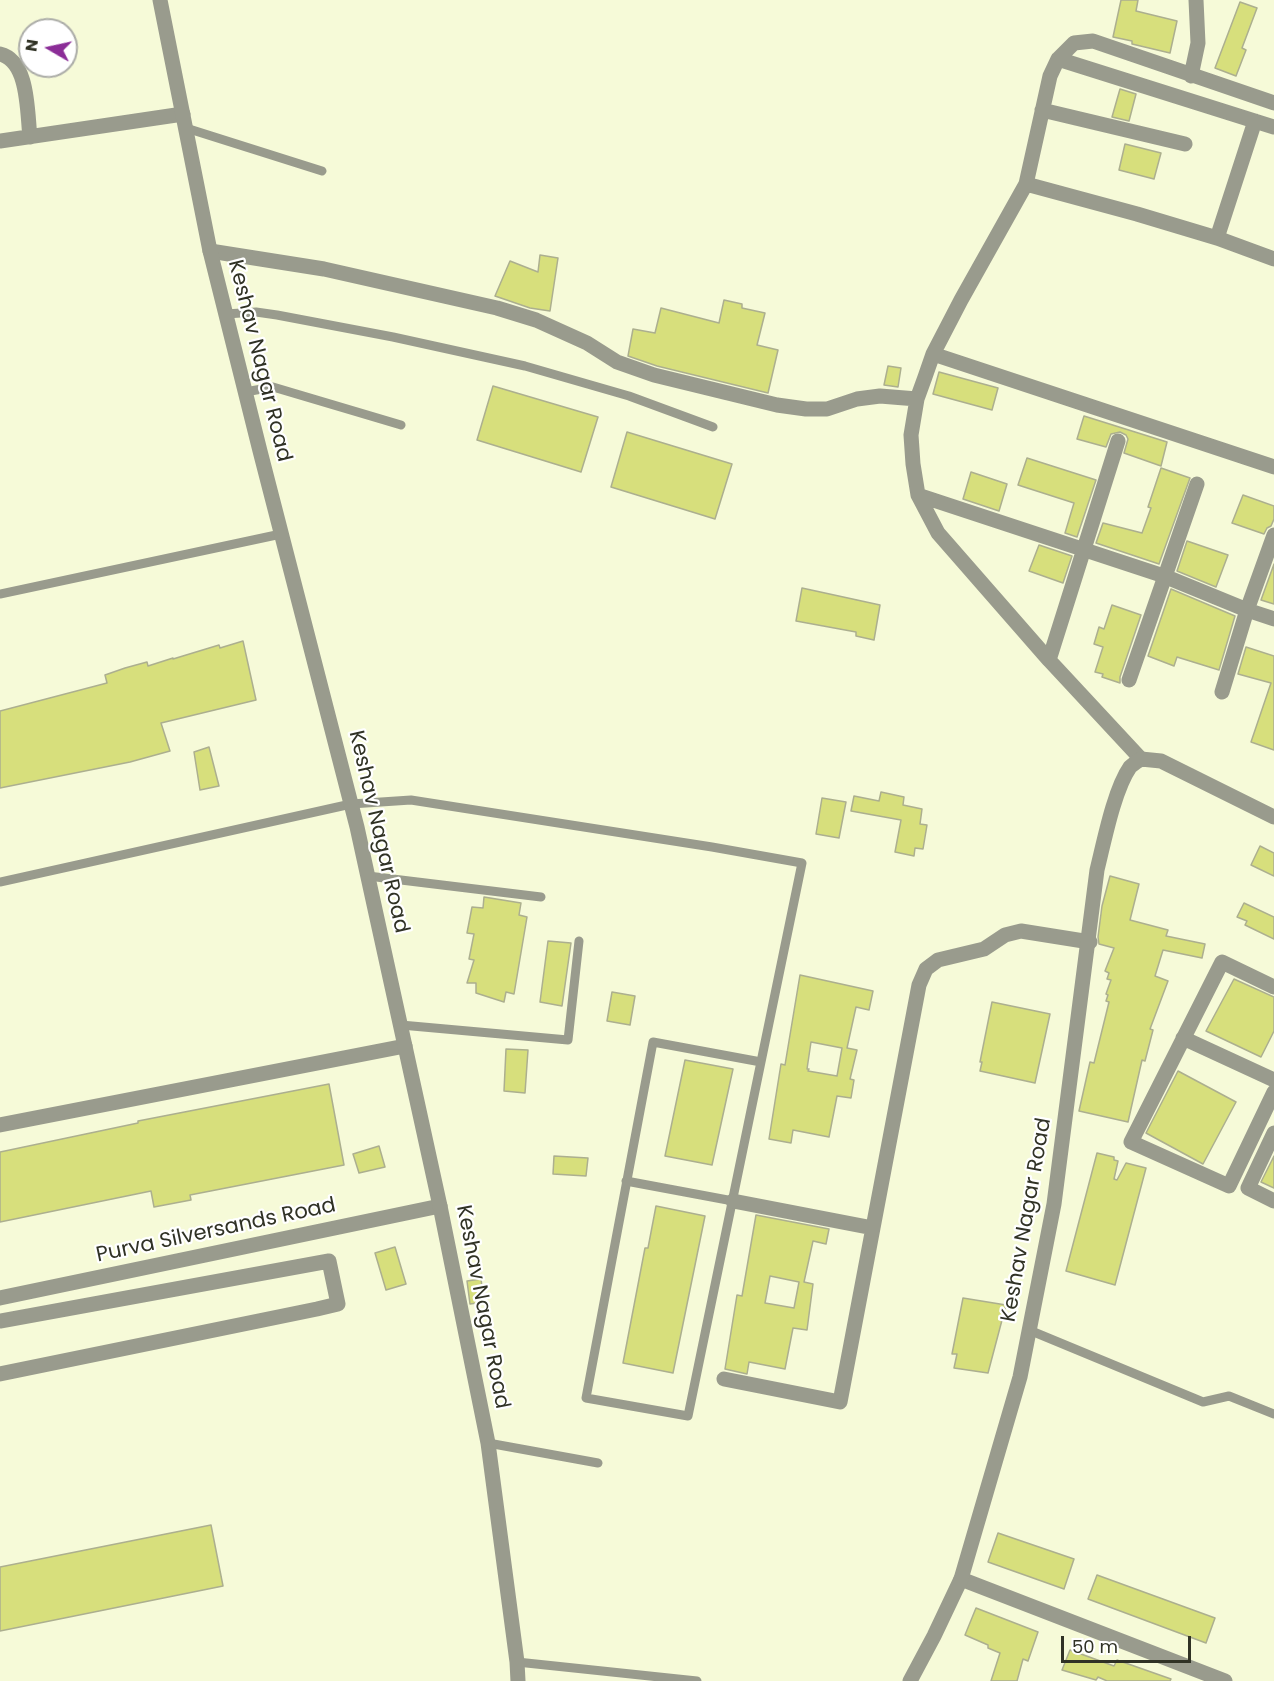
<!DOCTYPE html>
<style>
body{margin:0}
#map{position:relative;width:1274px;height:1681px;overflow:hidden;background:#f6fad8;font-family:Poppins,sans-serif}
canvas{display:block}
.north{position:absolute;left:18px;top:18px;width:60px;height:60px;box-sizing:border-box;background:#fff;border:2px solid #acada8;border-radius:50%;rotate:279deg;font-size:16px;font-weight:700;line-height:24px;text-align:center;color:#303225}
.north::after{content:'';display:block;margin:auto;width:21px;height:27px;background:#8b2d97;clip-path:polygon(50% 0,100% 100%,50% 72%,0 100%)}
.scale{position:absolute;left:1061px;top:1636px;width:130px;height:27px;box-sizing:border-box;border:3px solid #303225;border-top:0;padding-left:8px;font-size:18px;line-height:21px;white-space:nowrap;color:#303225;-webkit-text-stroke:4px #fff;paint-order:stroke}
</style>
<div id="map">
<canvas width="1274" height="1681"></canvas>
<div class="north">N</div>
<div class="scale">50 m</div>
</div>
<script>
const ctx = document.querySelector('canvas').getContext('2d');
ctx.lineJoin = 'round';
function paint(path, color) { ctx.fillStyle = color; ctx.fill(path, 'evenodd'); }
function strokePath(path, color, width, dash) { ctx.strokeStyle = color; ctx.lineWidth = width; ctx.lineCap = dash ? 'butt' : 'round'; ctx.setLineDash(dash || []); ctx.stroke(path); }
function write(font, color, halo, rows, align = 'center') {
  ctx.font = font + ' Poppins,sans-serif'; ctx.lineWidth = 4.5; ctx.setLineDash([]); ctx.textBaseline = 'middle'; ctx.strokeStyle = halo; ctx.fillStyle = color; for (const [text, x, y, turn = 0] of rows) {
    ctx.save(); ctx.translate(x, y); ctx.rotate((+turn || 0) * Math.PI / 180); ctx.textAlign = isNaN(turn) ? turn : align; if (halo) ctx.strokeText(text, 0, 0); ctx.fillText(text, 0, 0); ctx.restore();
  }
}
const building = new Path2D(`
 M 1121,0 L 1138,0 L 1136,11 L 1177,21 L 1170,53 L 1132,44 L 1132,41 L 1113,37 Z
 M 1240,2 L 1257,8 L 1242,48 L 1246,50 L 1236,76 L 1215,68 Z
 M 1120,89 L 1136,94 L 1129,121 L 1112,117 Z
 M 1125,144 L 1161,153 L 1154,179 L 1119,170 Z
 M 540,255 L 558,258 L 550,311 L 530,308 L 495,296 L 510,261 L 538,272 Z
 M 724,300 L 742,304 L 742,308 L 765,313 L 757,345 L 778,350 L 768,393 L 657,366 L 628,356 L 633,329 L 655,333 L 661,308 L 719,323 Z
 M 888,366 L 901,368 L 898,387 L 884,385 Z
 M 939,372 L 998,388 L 992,410 L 933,394 Z
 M 493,386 L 598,417 L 581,472 L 477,440 Z
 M 1084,416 L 1167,442 L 1161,466 L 1124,453 L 1128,439 L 1126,435 L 1120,432 L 1111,434 L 1106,447 L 1077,439 Z
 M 627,432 L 732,464 L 715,519 L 611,487 Z
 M 1027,458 L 1096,480 L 1077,537 L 1065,533 L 1074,503 L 1018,485 Z
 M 1161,468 L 1190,478 L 1159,564 L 1096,543 L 1103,523 L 1142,533 L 1151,508 L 1148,507 Z
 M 971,472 L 1007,484 L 999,511 L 963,499 Z
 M 1243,495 L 1274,506 L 1274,519 L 1271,526 L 1267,528 L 1264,534 L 1232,523 Z
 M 1187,541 L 1228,555 L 1216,587 L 1177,571 Z
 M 1039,545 L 1072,556 L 1063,583 L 1029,571 Z
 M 1274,564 L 1274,604 L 1261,600 Z
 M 802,588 L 880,605 L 874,640 L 856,636 L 856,632 L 796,621 Z
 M 1171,589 L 1235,616 L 1219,670 L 1177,657 L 1174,666 L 1148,656 Z
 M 1112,605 L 1141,615 L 1120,677 L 1120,683 L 1102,677 L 1103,674 L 1095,672 L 1103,647 L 1094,644 L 1099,627 L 1104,629 Z
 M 243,641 L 256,700 L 161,723 L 170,751 L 130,762 L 0,788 L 0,711 L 107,683 L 105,675 L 125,668 L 147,662 L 148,666 L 173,658 L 173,659 L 219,645 L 220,648 Z
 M 1246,647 L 1274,656 L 1274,750 L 1251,742 L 1271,683 L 1238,674 Z
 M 209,747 L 219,786 L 200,790 L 194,752 Z
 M 881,792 L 904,797 L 903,805 L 922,809 L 920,824 L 927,825 L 923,849 L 915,848 L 914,856 L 895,852 L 901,820 L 851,811 L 854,796 L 879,801 Z
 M 822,798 L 846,802 L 839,838 L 816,834 Z
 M 1260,846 L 1274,853 L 1274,876 L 1251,865 Z
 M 1110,876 L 1139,884 L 1130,920 L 1168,930 L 1166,936 L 1205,944 L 1202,958 L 1163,950 L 1155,976 L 1168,981 L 1150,1029 L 1153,1030 L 1145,1061 L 1142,1060 L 1128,1122 L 1079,1111 L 1090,1062 L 1094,1063 L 1109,1002 L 1106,1001 L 1108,995 L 1106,994 L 1111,980 L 1107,979 L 1109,973 L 1105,971 L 1114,948 L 1099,944 L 1098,937 L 1102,906 Z
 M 484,897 L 521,903 L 519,915 L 527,917 L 514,994 L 506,992 L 504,1002 L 476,993 L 476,983 L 467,983 L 474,960 L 469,959 L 474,934 L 467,933 L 472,907 L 483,908 Z
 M 1244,903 L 1274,917 L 1274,939 L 1245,925 L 1247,921 L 1237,917 Z
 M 548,941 L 571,943 L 562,1006 L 540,1002 Z
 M 800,975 L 873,991 L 869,1010 L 856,1007 L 847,1048 L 857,1050 L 850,1079 L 854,1080 L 851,1098 L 837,1096 L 829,1137 L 793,1130 L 791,1143 L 769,1139 L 781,1064 L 785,1065 ZM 811,1042 L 842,1048 L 837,1076 L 808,1071 L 809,1069 L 807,1069 Z
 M 1234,979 L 1274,997 L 1274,1031 L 1261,1057 L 1206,1031 Z
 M 612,992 L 635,996 L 630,1025 L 607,1021 Z
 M 992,1002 L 1050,1014 L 1035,1083 L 980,1071 L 982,1062 L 980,1062 Z
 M 506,1049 L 528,1050 L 525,1093 L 504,1091 Z
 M 685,1060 L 733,1069 L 712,1165 L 665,1156 Z
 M 1178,1071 L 1236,1102 L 1203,1164 L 1146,1133 Z
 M 329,1084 L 344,1165 L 190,1195 L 191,1200 L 154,1207 L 151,1191 L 0,1222 L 0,1152 L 138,1123 L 138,1121 Z
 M 379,1146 L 385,1167 L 359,1173 L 353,1154 Z
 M 1097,1153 L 1114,1157 L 1114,1160 L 1118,1161 L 1114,1179 L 1117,1180 L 1126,1163 L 1146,1168 L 1115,1285 L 1066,1271 Z
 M 554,1156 L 588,1158 L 586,1176 L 553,1174 Z
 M 1274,1156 L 1274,1188 L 1261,1182 Z
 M 656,1206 L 705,1216 L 673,1373 L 623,1363 L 645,1248 L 648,1248 Z
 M 756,1215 L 829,1229 L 826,1244 L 813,1241 L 804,1282 L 813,1284 L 807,1330 L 793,1328 L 785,1369 L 749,1362 L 747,1374 L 725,1369 L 737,1295 L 742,1296 ZM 770,1276 L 799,1282 L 794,1308 L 765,1303 Z
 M 395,1247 L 406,1284 L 386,1290 L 375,1253 Z
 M 481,1279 L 484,1302 L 470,1304 L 467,1281 Z
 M 963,1298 L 1006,1305 L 988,1373 L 954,1368 L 957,1354 L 952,1354 Z
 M 211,1525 L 223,1586 L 0,1631 L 0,1567 Z
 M 998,1533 L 1074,1559 L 1064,1589 L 988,1562 Z
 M 1097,1575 L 1215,1618 L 1206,1643 L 1088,1599 Z
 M 976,1608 L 1038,1632 L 1028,1661 L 1023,1659 L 1017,1681 L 991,1681 L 1000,1653 L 988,1648 L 988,1645 L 965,1635 Z
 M 1070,1650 L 1114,1666 L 1117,1660 L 1171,1679 L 1170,1681 L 1107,1681 L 1098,1677 L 1096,1680 L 1062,1670 Z`);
const service = new Path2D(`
 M 186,128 L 322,171
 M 226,314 L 256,312 L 277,315 L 393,337 L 525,366 L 629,396 L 713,427
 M 245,392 L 273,387 L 401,425
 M 0,594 L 281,534
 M 368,876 L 541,897
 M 0,882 L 351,804 L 411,800 L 712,847 L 802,863 L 688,1416 L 586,1398 L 653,1042 L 761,1062
 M 401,1025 L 568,1040 L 579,941
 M 626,1181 L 733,1201
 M 1029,1330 L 1203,1402 L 1229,1396 L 1274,1414
 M 488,1443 L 598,1463
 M 517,1662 L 697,1681`);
const minor = new Path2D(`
 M 0,54 C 29,61 27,112 30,137
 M 1058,59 L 1274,127
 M 1191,76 L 1198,43 L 1196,0
 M 1042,110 L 1185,144
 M 0,141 L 183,114
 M 1026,184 L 1137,214 L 1217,238 L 1274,259
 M 1217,238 L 1255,121
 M 210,251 L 324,269 L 497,308 L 536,320 L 587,343 L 617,362 L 654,375 L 777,405 L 806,409 L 827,409 L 857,399 L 880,396 L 917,399
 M 933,354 L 1274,467
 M 918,495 L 1164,576 L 1247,610 L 1274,619
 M 1049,660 L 1118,441
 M 1129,680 L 1197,484
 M 1222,692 L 1247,610 L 1274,535
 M 1141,759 L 1049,660 L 938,533 L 918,495 L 913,464 L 911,435 L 917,399 L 925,377 L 933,354 L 961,300 L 1026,184 L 1050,76 L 1058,59 L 1074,43 L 1093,41 L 1274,103
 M 1274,987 L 1222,962 L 1131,1142 L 1229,1186 L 1274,1092
 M 1183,1038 L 1274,1080
 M 0,1125 L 405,1046
 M 1274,1133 L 1248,1188 L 1274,1201
 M 733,1201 L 873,1228
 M 0,1298 L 440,1206
 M 0,1321 L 329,1261 L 338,1304 L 317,1309 L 0,1374
 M 724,1379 L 840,1402 L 919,985 L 926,969 L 938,960 L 984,949 L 1005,935 L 1021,931 L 1090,942
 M 961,1579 L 1225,1681`);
const tertiary = new Path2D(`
 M 160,0 L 210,251 L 260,451 L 357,827 L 440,1206 L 488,1443 L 517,1662 L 518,1681
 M 910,1681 L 934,1636 L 961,1579 L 1020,1377 L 1054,1204 L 1097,870 C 1104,842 1114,790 1130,767 C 1133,764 1138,761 1141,759 L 1161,761 L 1274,817`);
const streetNames = [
 ["Keshav Nagar Road",259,361,76],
 ["Keshav Nagar Road",378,832,77],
 ["Keshav Nagar Road",1027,1220,-80],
 ["Purva Silversands Road",216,1231,-12],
 ["Keshav Nagar Road",482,1307,79]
];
paint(building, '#d7df7c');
strokePath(building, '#acaf8f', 1.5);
strokePath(service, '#999b8d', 9);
strokePath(minor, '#999b8d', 15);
strokePath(tertiary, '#999b8d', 15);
write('21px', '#303225', '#fff', streetNames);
</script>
